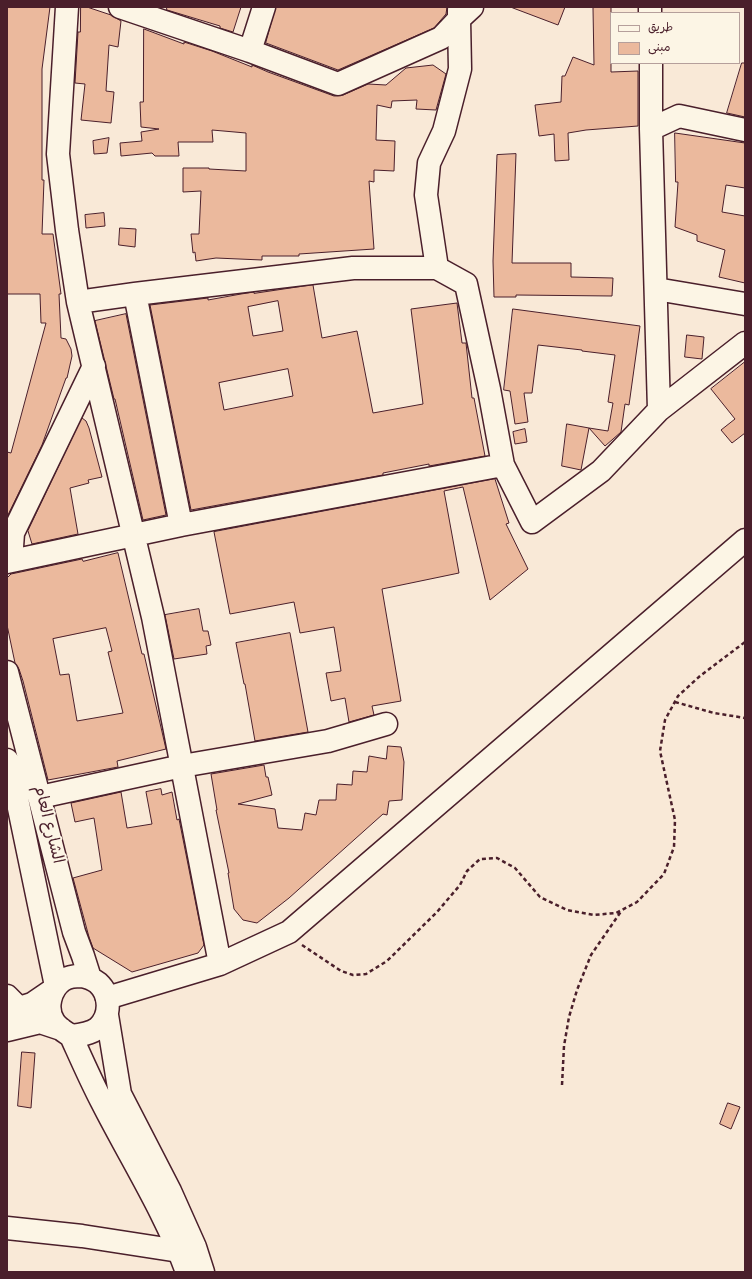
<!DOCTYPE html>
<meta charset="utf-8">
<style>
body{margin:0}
#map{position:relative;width:752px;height:1279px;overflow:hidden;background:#f9e9d7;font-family:"Indie Flower","Playpen Sans Arabic",sans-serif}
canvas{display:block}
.frame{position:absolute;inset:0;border:8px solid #4a1f2b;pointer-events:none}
.legend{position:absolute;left:610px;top:12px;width:130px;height:52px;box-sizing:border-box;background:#fcf5e5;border:1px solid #b59f9b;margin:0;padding:5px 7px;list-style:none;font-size:12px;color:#4a1f2b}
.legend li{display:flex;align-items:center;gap:8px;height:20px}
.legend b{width:20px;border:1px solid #b59f9b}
</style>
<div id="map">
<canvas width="752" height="1279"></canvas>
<div class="frame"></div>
<ul class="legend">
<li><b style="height:5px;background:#fcf5e5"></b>طريق</li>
<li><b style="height:11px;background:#ebb99d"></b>مبنى</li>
</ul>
</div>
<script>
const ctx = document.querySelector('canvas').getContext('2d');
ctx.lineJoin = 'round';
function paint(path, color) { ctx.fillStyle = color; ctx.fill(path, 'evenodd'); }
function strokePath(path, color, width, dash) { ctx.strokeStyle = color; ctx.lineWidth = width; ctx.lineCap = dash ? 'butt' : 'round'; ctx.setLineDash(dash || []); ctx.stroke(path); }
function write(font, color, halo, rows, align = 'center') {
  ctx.font = font + ' "Indie Flower","Playpen Sans Arabic",sans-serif'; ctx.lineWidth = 4; ctx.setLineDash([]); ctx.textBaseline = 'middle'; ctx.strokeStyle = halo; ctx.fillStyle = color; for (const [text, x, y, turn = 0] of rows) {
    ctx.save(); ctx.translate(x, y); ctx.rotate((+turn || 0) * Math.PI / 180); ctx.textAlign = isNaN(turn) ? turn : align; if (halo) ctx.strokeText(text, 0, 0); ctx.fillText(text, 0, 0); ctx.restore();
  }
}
const building = new Path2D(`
 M 7,7 L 50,7 L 42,69 L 42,180 L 44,180 L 42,234 L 53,234 L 61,294 L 59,294 L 61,338 L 66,339 L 71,349 L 72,356 L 67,378 L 66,378 L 42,445 L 7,517 L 7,452 L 11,453 L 46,323 L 41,323 L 40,294 L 7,294 Z
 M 81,7 L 87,7 L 111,15 L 121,21 L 118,47 L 109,45 L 106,91 L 114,92 L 111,123 L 81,120 L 85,84 L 75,83 L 78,32 L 80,32 Z
 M 167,7 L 241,7 L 233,32 L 220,28 L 220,26 L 167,10 Z
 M 276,7 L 447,7 L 446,14 L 434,28 L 338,70 L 266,43 Z
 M 514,7 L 565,7 L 558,25 L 513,8 Z
 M 611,7 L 611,72 L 638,71 L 638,126 L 586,130 L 568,133 L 569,160 L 555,161 L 554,134 L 539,136 L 535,105 L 561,102 L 562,76 L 565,76 L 573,57 L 594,65 L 593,8 Z
 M 144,29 L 184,44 L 184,42 L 212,51 L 252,67 L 252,65 L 268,72 L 334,96 L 343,95 L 368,84 L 386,85 L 406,68 L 433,65 L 446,74 L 436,110 L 416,109 L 417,100 L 392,101 L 391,108 L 377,105 L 376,140 L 395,141 L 394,171 L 374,170 L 374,182 L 369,181 L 374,249 L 299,254 L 299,256 L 262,256 L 262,260 L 216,258 L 196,261 L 195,252 L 193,253 L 191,234 L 199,234 L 201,191 L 183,192 L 183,168 L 209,168 L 209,169 L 246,171 L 246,133 L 212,130 L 213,142 L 178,142 L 179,156 L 155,156 L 152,153 L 121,156 L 120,143 L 142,141 L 141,132 L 159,129 L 141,127 L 140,102 L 143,102 Z
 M 742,63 L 745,63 L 745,117 L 727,113 Z
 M 675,133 L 745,143 L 745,188 L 726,185 L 722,212 L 745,216 L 745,283 L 719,277 L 725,250 L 697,241 L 697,235 L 675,227 L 678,182 L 676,182 Z
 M 109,138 L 107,153 L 94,154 L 93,141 Z
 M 516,154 L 512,263 L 571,263 L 571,277 L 613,278 L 612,296 L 516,295 L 516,297 L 494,297 L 493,261 L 497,155 Z
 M 104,213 L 105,226 L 86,228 L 85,215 Z
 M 120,228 L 136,229 L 135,247 L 119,245 Z
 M 313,285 L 322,338 L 357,331 L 373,413 L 423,404 L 411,309 L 457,303 L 462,343 L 466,343 L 472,398 L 474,398 L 485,456 L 429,466 L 429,464 L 383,473 L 383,475 L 191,510 L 150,305 L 208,298 L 208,300 L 241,294 L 254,292 L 254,293 ZM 278,301 L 283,331 L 253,336 L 248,307 ZM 288,369 L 293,396 L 224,410 L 219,383 Z
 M 513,309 L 640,326 L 629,405 L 625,404 L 621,432 L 605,446 L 589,428 L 608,431 L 613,403 L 608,402 L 615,355 L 582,351 L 582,350 L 538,345 L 532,393 L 524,393 L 528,422 L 515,424 L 510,391 L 504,390 Z
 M 126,314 L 166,515 L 143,520 L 115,399 L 114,399 L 95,321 Z
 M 687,335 L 704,337 L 702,359 L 685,357 Z
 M 745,362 L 745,433 L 732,443 L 721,430 L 735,419 L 711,389 Z
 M 82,418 L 86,421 L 89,428 L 102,477 L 88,480 L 89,483 L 70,488 L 78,534 L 32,544 L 28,531 Z
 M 567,424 L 589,428 L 581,470 L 562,466 Z
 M 525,429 L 527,442 L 515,444 L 513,432 Z
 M 495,479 L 509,523 L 506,524 L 528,569 L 490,600 L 463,487 L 444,491 L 459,573 L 382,589 L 401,701 L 372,706 L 374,715 L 349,722 L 345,698 L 331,701 L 326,673 L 341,671 L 334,627 L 300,633 L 294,602 L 230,614 L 214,532 Z
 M 118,553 L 142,654 L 144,654 L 166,749 L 117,761 L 118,767 L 48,780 L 23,681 L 19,669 L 15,663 L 7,625 L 7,578 L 11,574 L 82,559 L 83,561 ZM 106,628 L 112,651 L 108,652 L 123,713 L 77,721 L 69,674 L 60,675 L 53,639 Z
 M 199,609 L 203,631 L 208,631 L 211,645 L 206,646 L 207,654 L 174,659 L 165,615 Z
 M 290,633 L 308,732 L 255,741 L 245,684 L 244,684 L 236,643 Z
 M 388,746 L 401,747 L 404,762 L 402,800 L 389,801 L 387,815 L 383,814 L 289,898 L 257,923 L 243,920 L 234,909 L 228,873 L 229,873 L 216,810 L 217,810 L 211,774 L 264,765 L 266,777 L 268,777 L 272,795 L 238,804 L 275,809 L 278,828 L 302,830 L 305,813 L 316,815 L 319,800 L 336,800 L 337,784 L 352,785 L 353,771 L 367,772 L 369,756 L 386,759 Z
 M 161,789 L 162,795 L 172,792 L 177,820 L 179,819 L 204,945 L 198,953 L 132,972 L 93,948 L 89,937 L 73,878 L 102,870 L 94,818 L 75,822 L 71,803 L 121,792 L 127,828 L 152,824 L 146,792 Z
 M 22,1052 L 35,1053 L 31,1108 L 18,1106 Z
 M 728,1103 L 740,1107 L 731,1129 L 720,1124 Z`);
const path = new Path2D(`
 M 675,702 L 714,713 L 745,718
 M 302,945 L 341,971 L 353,975 L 366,974 L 387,961 L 437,912 L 460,885 L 467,871 L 480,859 L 497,858 L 515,868 L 540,897 L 567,910 L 594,915 L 616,913 L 637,902 L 664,874 L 674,847 L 675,820 L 660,751 L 665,720 L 678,696 L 700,676 L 745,642
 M 562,1085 L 564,1046 L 569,1017 L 577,990 L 591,955 L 622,910`);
const minor = new Path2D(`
 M 67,7 L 58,154 L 67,230 L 78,302 L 153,617 L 220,964
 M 120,7 L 250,51 L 338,84 L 441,38 L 459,19 L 459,10
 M 472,7 L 459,19 L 460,69 L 444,131 L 429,163 L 426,195 L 437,268 L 466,284 L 489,389 L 503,465 L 532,522 L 601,471 L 659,410 L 651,129 L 679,116 L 745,130
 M 650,7 L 650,13
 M 250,51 L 264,7
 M 651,63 L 651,129
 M 656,289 L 745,304
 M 135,294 L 181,525
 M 78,302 L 135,294 L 353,268 L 437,268
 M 659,410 L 745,343
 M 11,561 L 13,533 L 94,366
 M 7,562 L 181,525 L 503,465
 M 40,797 L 182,766 L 328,741 L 386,724
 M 7,996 L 19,1008
 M 107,998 L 220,964 L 289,932 L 745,540
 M 7,1228 L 82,1236 L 179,1251`);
const major = new Path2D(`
 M 7,672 L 74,932 L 83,956 L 90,978
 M 7,760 L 15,789 L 56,986
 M 81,976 C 87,977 93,979 98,983 C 111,995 111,1016 98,1028 C 90,1034 80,1035 71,1036 C 65,1032 58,1028 54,1022 C 45,1009 50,989 63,980 C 68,977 75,976 81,976 Z
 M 7,1012 L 32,1004 L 54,989
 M 107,1015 L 120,1094 L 170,1191 L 195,1247 L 203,1272
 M 7,1030 L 40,1022 L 61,1029
 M 71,1036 C 81,1058 91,1081 102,1102 C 131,1159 165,1212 187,1272`);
const streetNames = [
 ["الشارع العام",47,825,76]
];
paint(building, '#ebb99d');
strokePath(building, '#4a1f2b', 1);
strokePath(minor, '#4a1f2b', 25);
strokePath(major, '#4a1f2b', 25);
strokePath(path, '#4a1f2b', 2.5, [4, 3]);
strokePath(minor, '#fcf5e5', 22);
strokePath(major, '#fcf5e5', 22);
write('16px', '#4a1f2b', '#fcf5e5', streetNames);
</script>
